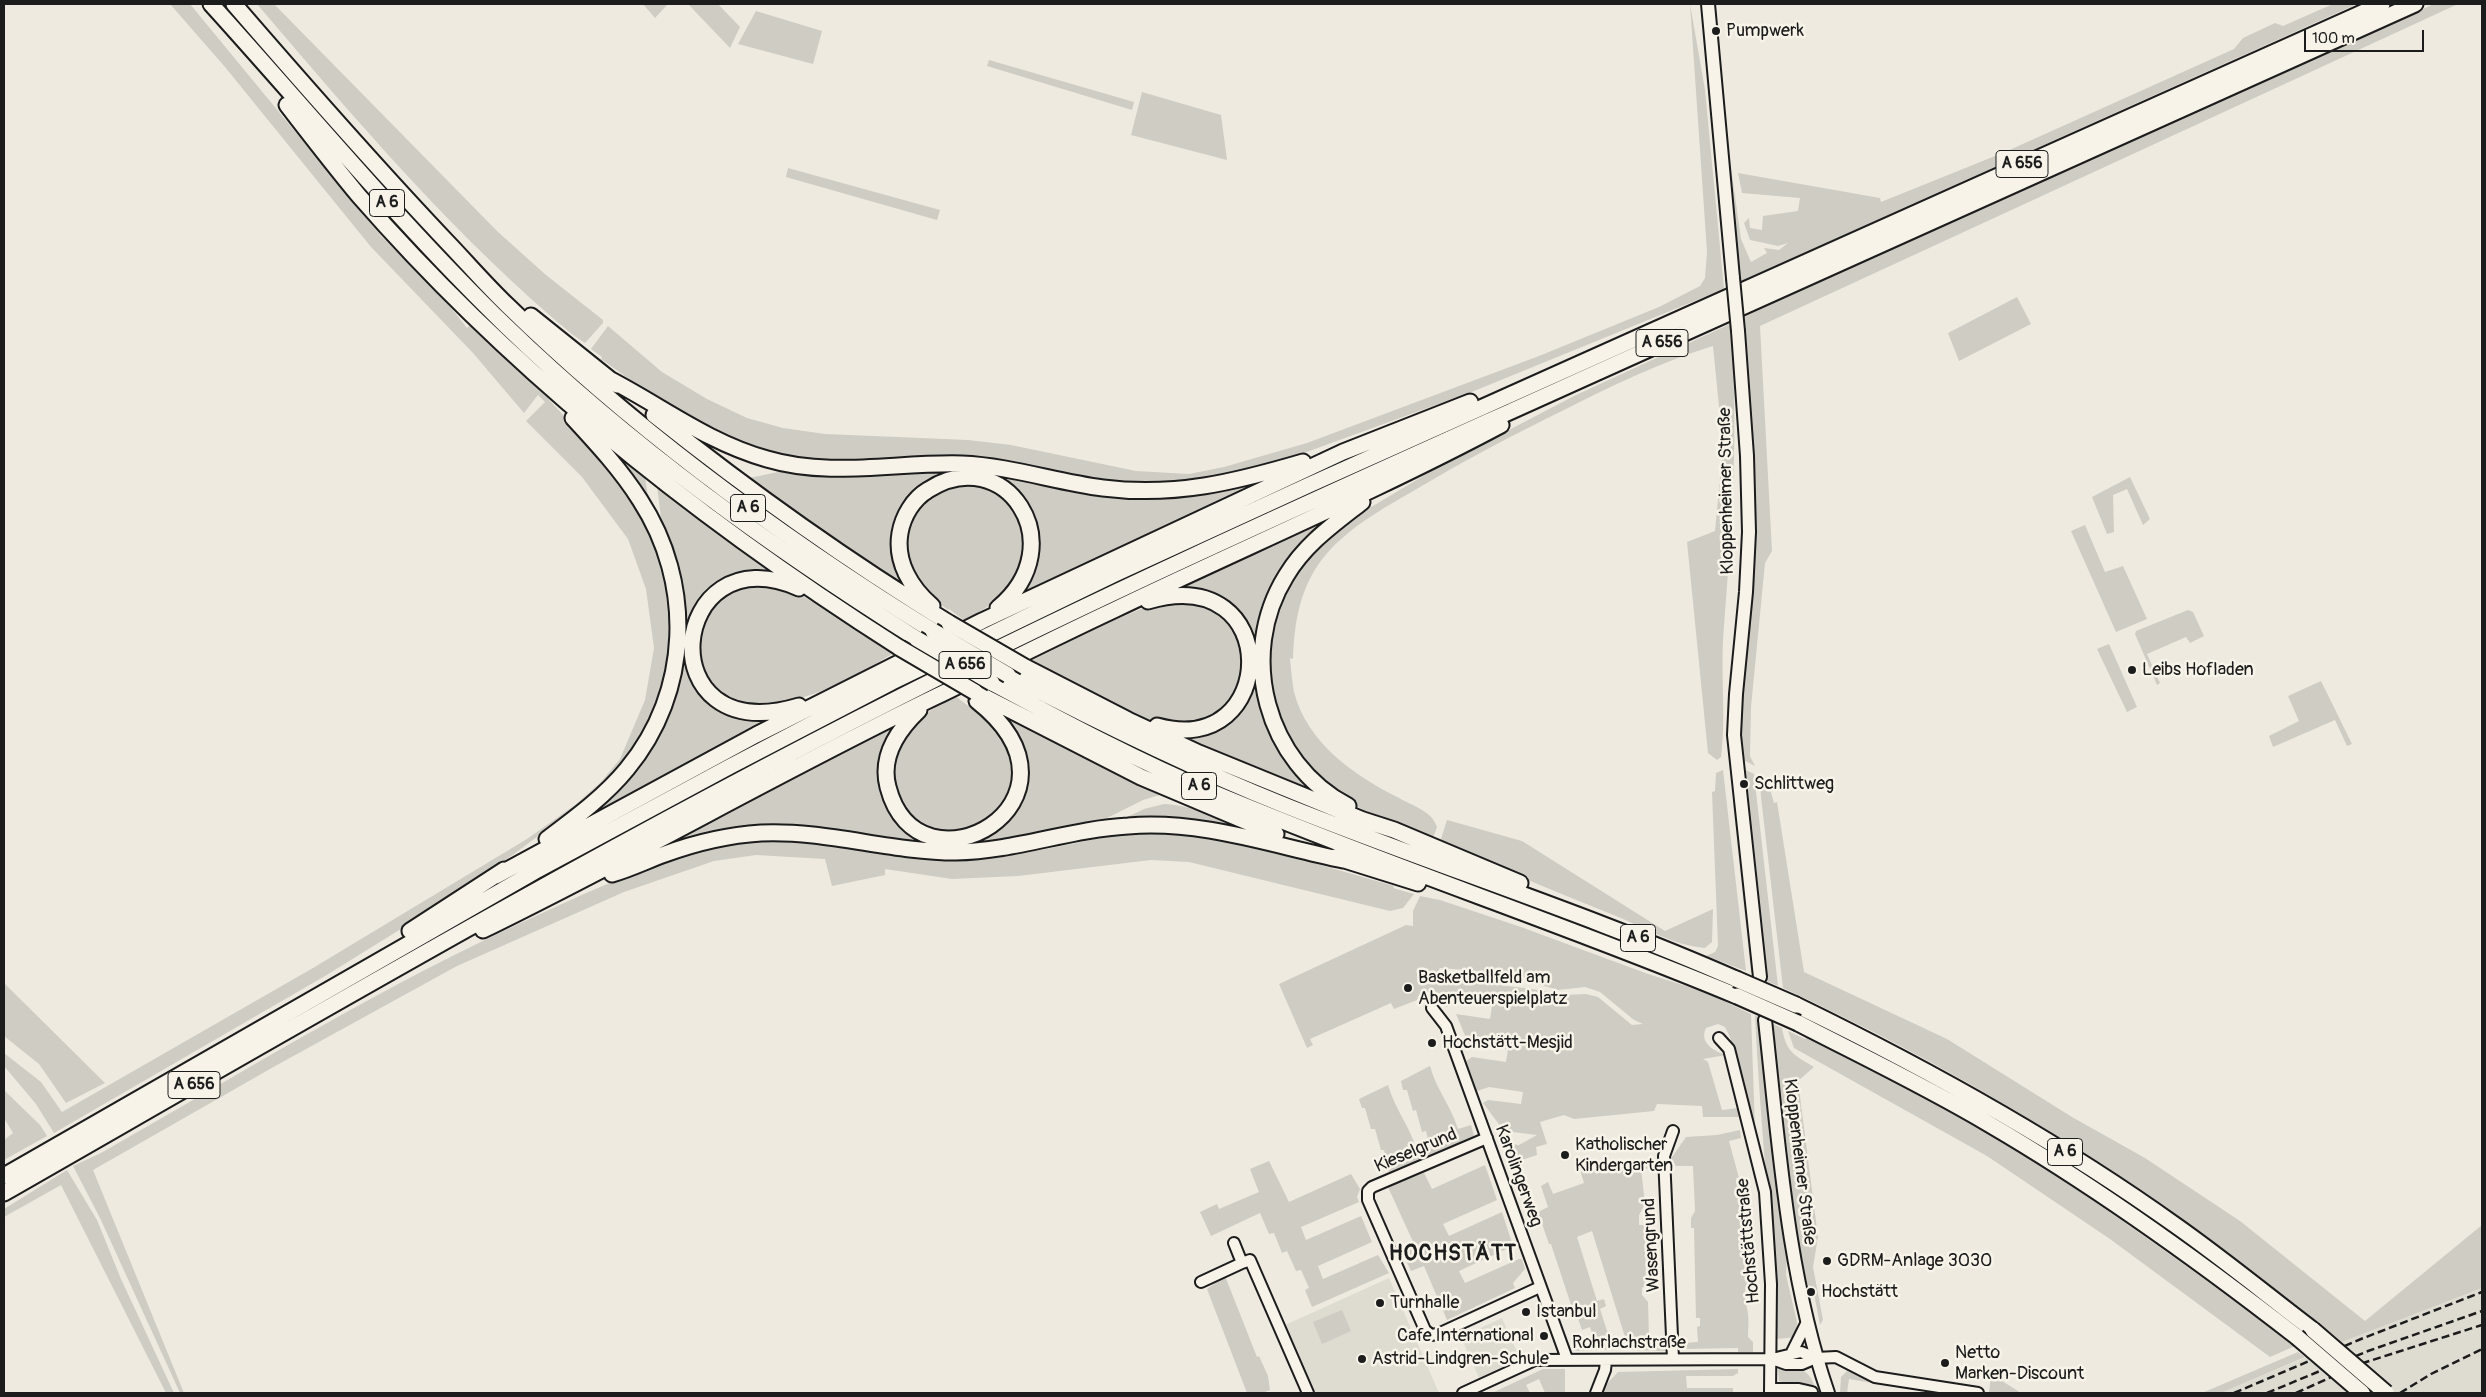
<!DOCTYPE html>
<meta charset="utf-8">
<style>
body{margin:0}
#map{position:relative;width:2486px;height:1397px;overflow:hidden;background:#eeeae0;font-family:Pangolin,sans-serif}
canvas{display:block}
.frame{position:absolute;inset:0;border:5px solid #1c1c1c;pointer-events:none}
.scale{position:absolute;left:2304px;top:30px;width:120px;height:22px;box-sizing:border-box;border:2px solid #1c1c1c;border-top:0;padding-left:6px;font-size:15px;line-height:18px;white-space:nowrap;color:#1c1c1c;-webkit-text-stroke:4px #f7f3e8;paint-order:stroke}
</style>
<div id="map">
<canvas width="2486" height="1397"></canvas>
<div class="frame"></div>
<div class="scale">100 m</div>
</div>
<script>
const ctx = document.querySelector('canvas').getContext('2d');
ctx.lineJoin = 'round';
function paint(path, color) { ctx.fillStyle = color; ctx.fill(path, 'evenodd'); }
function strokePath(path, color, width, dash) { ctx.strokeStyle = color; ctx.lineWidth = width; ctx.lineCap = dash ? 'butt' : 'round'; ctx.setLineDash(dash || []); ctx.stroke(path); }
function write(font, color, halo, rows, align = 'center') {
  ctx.font = font + ' Pangolin,sans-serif'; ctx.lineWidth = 5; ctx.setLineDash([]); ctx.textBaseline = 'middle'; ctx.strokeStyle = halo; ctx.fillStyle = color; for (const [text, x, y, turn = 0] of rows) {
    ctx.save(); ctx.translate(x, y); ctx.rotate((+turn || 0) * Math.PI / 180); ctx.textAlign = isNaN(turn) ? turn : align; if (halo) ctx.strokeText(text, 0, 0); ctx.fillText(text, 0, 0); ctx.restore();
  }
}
const built = new Path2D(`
 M 1389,1278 L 1439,1393 L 1315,1393 L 1285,1325 Z
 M 2482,1288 L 2482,1393 L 2221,1393 L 2342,1342 Z
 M 1502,1318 L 1520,1359 L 1479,1378 L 1461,1337 Z`);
const green = new Path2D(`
 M 170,4 L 190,4 L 381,236 L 441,295 L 467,328 L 470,325 L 540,390 L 592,446 L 647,521 L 673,598 L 673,651 L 656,715 L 609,783 L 514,854 L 409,924 L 325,976 L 54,1133 L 36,1104 L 4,1066 L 4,1053 L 41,1082 L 62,1112 L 313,968 L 527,839 L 575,805 L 601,782 L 620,759 L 645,700 L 654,648 L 646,589 L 628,539 L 582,477 L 526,421 L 545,402 L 538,395 L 524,413 L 473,353 L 371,247 L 225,67 Z
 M 219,4 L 224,4 L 375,178 L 473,280 L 563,365 L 560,368 L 491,304 L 435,246 Z
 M 257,4 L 274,4 L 498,232 L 546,275 L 603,320 L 603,323 L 585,343 L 573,335 C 455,237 356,120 257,4 Z
 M 643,4 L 668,4 L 655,18 Z
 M 688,4 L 718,4 L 740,27 L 730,48 Z
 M 1690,4 L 1705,90 L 1724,289 L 1474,391 L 1249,473 L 1157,487 L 1078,479 L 848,464 L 772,453 L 721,436 L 653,396 L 601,359 L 602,357 L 591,349 L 608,326 L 662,372 L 707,399 L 747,418 L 783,428 L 825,434 L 968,440 L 1011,445 L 1136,471 L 1189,474 L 1224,467 L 1307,443 L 1539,356 L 1659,307 L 1700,286 L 1705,278 L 1707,252 Z
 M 2333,4 L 2357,4 L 1739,282 L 1722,133 L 1726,132 L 1741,239 L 1751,262 L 1767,253 L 1764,248 L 1779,250 L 1788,243 L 1778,246 L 1750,240 L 1744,223 L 1749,218 L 1750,228 L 1762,230 L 1763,216 L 1798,211 L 1800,198 L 1742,193 L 1738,173 L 1880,198 L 1881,202 L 2005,152 L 2234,49 L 2243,38 L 2275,23 L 2283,26 Z
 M 2434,4 L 2458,4 L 1760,326 L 1772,551 L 1765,563 L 1751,707 L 1750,756 L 1755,766 L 1741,759 L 1739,735 L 1743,665 L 1743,318 L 1791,294 Z
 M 756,11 L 822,31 L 813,64 L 738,44 Z
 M 989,60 L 1134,102 L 1132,110 L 987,66 Z
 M 1142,92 L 1221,115 L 1227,160 L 1131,135 Z
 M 788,168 L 940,210 L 937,220 L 786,177 Z
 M 2017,297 L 2031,324 L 1959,361 L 1948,333 Z
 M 1730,324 C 1740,430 1731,534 1723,640 C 1721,678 1726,719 1721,757 L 1717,760 L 1708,753 L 1687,542 L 1715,531 L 1723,447 L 1713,346 C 1661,362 1613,385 1564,410 C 1515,434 1467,459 1420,487 C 1384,508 1342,530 1318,565 C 1299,593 1294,626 1293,659 L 1290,658 C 1291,669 1292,681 1294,692 C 1307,743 1355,776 1399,798 C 1413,806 1432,811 1437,827 L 1433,838 L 1380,818 L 1348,802 L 1306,767 L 1277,717 L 1267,656 L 1279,602 L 1302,563 L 1346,522 L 1440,466 L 1574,396 Z
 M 1620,351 L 1622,355 L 1202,545 L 320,1003 L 477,911 L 777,748 L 1078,598 Z
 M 614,453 L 645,477 L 649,503 Z
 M 784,468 L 953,469 L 1045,481 L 1237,486 L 1251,485 L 1232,496 L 1017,596 L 1028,579 L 1021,500 L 958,474 L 901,516 L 913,592 L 863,561 L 745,479 L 783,471 Z
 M 2130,477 L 2150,519 L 2143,525 L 2127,489 L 2113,495 L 2114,532 L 2107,534 L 2092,497 Z
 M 956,485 L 978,486 L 1001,496 L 1016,512 L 1026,538 L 1020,572 L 995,602 L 965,621 L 949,609 L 948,610 C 922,589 894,556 912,520 C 915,513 920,504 928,498 C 936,493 947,489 956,485 Z
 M 657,486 L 778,575 L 700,605 L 699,686 L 777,717 L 585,820 L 610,795 L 680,669 Z
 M 1343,511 L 1307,542 L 1258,655 L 1298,772 L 1309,788 L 1287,782 L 1177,735 L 1244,700 L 1244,626 L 1169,592 Z
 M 2085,525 L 2105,572 L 2123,566 L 2147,619 L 2116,632 L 2071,531 Z
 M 756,586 L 790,591 L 801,595 L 876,641 L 875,643 L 892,654 L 857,675 L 819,692 L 789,702 L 755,706 L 720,693 L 703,670 L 697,646 L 706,614 L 727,594 Z
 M 1192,603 C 1201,607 1213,609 1220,615 C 1254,645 1248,699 1206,718 C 1193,724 1171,723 1157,721 C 1116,714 1068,680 1033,660 L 1065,644 L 1066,640 L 1141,609 L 1160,604 Z
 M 2188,610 L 2193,612 L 2204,636 L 2190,643 L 2186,637 L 2147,654 L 2160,683 L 2157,685 L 2135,634 L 2136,631 Z
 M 2109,644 L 2137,707 L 2127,712 L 2097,649 Z
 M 1002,678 L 1417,862 L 1416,866 L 1183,773 L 1015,690 Z
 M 2321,681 L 2352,744 L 2347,746 L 2335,720 L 2273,747 L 2269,736 L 2299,721 L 2288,696 Z
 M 954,695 L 971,708 L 974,705 C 983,715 994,725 1002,736 C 1005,740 1006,746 1007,751 C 1017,779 1011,807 983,823 C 979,825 974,829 970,830 C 932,837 893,813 894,772 C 895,735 925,712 954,695 Z
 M 998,712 L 1097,764 L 1163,794 L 1143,800 L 1095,824 L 1014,841 L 937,846 L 852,834 L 675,842 L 689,832 L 901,721 L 889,741 L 898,817 L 962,842 L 1022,789 Z
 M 1723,770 L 1746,971 L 1706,956 L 1715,952 L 1718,946 L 1712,792 L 1715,791 L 1716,773 Z
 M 1746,770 L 1754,774 L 1778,986 L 1764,980 L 1747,820 L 1750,814 Z
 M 1762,780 L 1768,782 L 1774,803 L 1777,802 L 1804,972 L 1947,1039 L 2072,1117 L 2145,1158 L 2240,1221 L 2365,1321 L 2482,1225 L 2482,1288 L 2342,1342 C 2310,1314 2275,1289 2241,1263 C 2099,1155 1943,1062 1783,988 L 1761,797 L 1760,783 Z
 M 1733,803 L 1736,806 L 1755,975 L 1751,973 Z
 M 1164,804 C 1181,804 1226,816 1236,828 L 1172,819 L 1121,820 L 1144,809 Z
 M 1447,820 L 1522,841 L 1665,931 L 1713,909 L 1712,942 L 1705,948 C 1672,945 1646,928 1616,916 C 1556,892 1498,868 1440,842 Z
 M 1137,833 L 1182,833 L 1258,847 L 1394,886 L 1393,888 L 1414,894 L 1403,908 L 1390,911 L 1189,862 L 1151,860 L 1018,876 L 952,879 L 885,869 L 885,875 L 832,886 L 825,859 L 756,855 L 714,861 L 624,892 L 457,966 L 277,1065 L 93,1170 L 184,1393 L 180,1393 L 100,1218 L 73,1166 L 101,1153 C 245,1071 387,983 538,915 C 599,887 661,858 727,846 C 805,830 882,861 960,860 C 1020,859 1078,839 1137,833 Z
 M 1436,869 L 1661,955 L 1643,951 L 1434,873 Z
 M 1420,896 L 1440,900 L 1521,927 L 1648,974 L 1705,992 L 1751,1014 L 1755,1129 L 1752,1131 L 1730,1037 L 1725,1027 L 1718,1024 L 1706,1028 C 1699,1042 1713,1051 1726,1055 L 1703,1059 L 1708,1062 L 1722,1110 L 1738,1108 L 1739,1117 L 1703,1117 L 1702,1106 L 1657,1104 L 1654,1111 L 1574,1119 L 1564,1115 L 1540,1122 L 1547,1144 L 1536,1147 L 1537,1155 L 1509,1164 L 1503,1143 L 1519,1145 L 1537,1135 L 1504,1131 L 1483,1103 L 1488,1100 L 1521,1104 L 1523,1092 L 1489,1087 L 1477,1091 L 1466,1061 L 1472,1057 L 1506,1062 L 1508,1049 L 1469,1045 L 1456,1014 L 1490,1019 L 1492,1006 L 1458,1001 L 1446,1007 L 1441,994 L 1428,992 L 1418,996 L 1417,1000 L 1394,1009 L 1391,1003 L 1310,1039 L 1313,1045 L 1307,1048 L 1279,984 L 1406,925 L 1413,926 L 1413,911 ZM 1440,968 L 1518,974 L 1535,983 L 1558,990 L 1585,987 L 1600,992 L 1634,1020 L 1643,1024 L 1632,1025 L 1598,997 L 1586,994 L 1562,995 L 1539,990 L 1435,977 Z
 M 4,983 L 105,1083 L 66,1103 L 39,1064 L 4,1036 Z
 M 1755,1015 L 1759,1018 L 1787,1251 L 1786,1275 L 1797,1322 L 1796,1337 L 1777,1339 C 1772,1231 1760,1123 1755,1015 Z
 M 1769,1022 L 1782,1028 C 1786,1052 1794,1055 1814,1067 L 1798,1081 L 1818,1237 L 1813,1267 L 1823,1320 L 1820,1325 L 1813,1288 L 1808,1285 L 1800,1266 L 1790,1199 Z
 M 1788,1031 L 1805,1039 L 1807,1037 C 1838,1053 1871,1067 1902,1084 C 2039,1157 2170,1253 2295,1346 L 2270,1357 L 2110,1239 L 1987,1156 L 1794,1048 Z
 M 1430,1066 C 1437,1091 1451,1106 1458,1129 L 1471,1125 L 1474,1136 L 1389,1172 L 1384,1150 L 1381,1150 L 1375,1129 L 1371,1129 L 1365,1108 L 1362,1108 L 1359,1099 L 1388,1085 C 1395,1109 1409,1125 1416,1148 L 1429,1144 L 1426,1131 L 1422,1132 L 1416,1110 L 1413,1111 L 1407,1090 L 1403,1090 L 1401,1081 Z
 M 4,1090 L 40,1125 L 47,1136 L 4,1160 L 4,1140 L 13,1133 L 4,1118 Z
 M 1740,1130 L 1741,1138 L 1729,1141 L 1739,1178 L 1736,1178 C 1738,1190 1742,1200 1743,1212 L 1740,1212 C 1741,1227 1752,1267 1749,1280 C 1749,1283 1746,1284 1746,1287 C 1743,1296 1747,1305 1748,1314 C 1749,1321 1748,1329 1748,1337 L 1753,1342 L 1753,1352 L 1738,1352 L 1738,1348 L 1683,1349 L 1683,1343 L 1698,1342 L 1697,1327 L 1700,1326 L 1700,1318 L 1696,1318 L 1694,1228 L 1691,1228 L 1691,1218 L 1695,1211 L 1693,1166 L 1676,1166 L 1670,1160 L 1686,1137 L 1717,1135 Z
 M 1655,1160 L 1654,1168 L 1641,1169 L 1645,1204 L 1639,1215 L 1639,1225 L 1645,1225 L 1646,1285 L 1642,1288 L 1642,1295 L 1648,1302 L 1649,1337 L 1661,1337 L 1665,1341 L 1666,1351 L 1629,1350 L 1592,1231 L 1577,1237 L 1597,1301 L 1604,1299 L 1606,1306 L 1600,1309 L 1609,1337 L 1615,1336 L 1620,1349 L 1573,1351 L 1595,1342 L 1590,1327 L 1582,1330 L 1576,1313 L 1574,1314 L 1551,1244 L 1549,1244 L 1538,1212 L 1548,1207 L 1541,1186 L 1548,1182 L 1553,1194 L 1584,1183 L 1578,1163 Z
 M 1269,1161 L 1289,1202 L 1351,1174 L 1360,1189 L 1357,1197 L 1359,1202 L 1301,1227 L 1306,1240 L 1361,1216 L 1372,1242 L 1318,1266 L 1323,1279 L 1378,1255 L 1389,1273 L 1312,1307 L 1305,1290 L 1309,1288 L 1301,1270 L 1296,1271 L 1287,1251 L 1282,1253 L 1274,1233 L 1269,1234 L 1260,1213 L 1211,1236 L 1200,1212 L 1217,1204 L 1219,1209 L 1259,1192 L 1250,1169 Z
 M 1485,1165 L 1497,1200 L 1443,1224 L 1449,1236 L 1502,1212 L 1513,1246 L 1459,1271 L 1465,1283 L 1519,1259 L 1522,1259 L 1525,1269 L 1513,1283 L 1515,1288 L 1447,1320 L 1424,1266 L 1411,1271 L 1402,1252 L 1415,1246 L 1388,1187 L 1424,1173 L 1432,1189 Z
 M 67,1170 L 97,1220 L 121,1279 L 174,1393 L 166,1393 L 61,1185 L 4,1217 L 4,1209 Z
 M 1225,1276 L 1257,1357 L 1259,1356 L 1268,1376 L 1270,1390 L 1262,1393 L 1247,1393 L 1207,1289 Z
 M 1342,1310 L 1351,1331 L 1322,1344 L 1313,1322 Z
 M 2298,1352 L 2305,1357 L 2221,1393 L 2202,1393 Z
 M 1543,1369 L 1565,1369 L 1565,1393 L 1545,1393 L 1539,1379 L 1526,1385 L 1530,1393 L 1492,1393 Z
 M 1738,1369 L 1738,1373 L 1733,1376 L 1686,1376 L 1687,1388 L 1733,1388 L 1733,1393 L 1601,1393 L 1603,1388 L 1618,1372 Z
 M 1778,1369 C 1800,1368 1810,1368 1816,1391 L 1779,1381 Z
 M 1847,1371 L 1866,1379 L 1891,1383 L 1889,1386 L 1849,1379 L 1847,1393 L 1840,1393 L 1841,1377 Z
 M 1991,1374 L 2021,1393 L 1989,1393 Z`);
const minor = new Path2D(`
 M 1432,1008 L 1446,1026 L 1567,1359
 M 1719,1038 L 1729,1049 L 1765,1192 L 1771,1284 L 1770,1393
 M 1487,1138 L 1372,1187 L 1368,1191 L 1368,1200 L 1425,1330 L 1431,1335 L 1438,1334 L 1540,1287
 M 1234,1243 L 1242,1263 L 1250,1260 L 1308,1393
 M 1201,1282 L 1242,1263
 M 1792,1352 L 1806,1324
 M 1673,1359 L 1664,1156 L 1673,1131
 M 1772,1359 L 1801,1352 L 1816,1358
 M 1771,1389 L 1799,1389 L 1802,1393
 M 1799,1389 L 1812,1392
 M 1463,1393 L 1535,1360 L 1772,1359 L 1786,1364 L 1802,1364 L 1816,1358 L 1836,1357 L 1875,1377 L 1978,1393
 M 1596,1393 L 1605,1370 L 1606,1361`);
const major = new Path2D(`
 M 1708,4 L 1733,278
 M 1738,331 L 1747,456 L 1749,532 L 1746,592 L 1736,694 L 1734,735 L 1760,977
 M 1765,1020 C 1779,1145 1787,1274 1828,1393`);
const highway = new Path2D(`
 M 211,4 C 309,112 401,224 506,326 C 630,446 771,547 917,639
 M 234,4 C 304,85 375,166 449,244 C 469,265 487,286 508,306 C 636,431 781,537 933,631
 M 287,105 C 311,136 334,166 359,196 C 514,374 702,522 900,648
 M 531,316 L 617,385
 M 609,379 C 663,407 707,442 767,459 C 831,478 896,462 962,464 C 1010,466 1056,482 1103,488 C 1175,497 1235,482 1303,462
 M 654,415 C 748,490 846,560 949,623
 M 1148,601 C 1285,561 1279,760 1157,726
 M 932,606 C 911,588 895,562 900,533 C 903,516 913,499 928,490 C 1004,441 1075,544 998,608
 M 1025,667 L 1128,720 L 1199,753 L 1363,820 L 1394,830 L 1520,883
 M 1008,675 C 1098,722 1189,767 1284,805 C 1434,865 1588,914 1736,979
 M 992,683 C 1065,722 1138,761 1214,793 C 1387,866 1565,924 1737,996
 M 975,692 L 1141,777 L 1276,834
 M 799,706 C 646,752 667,531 799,588
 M 919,710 C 898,730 880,757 888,787 C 918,904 1103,801 977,701
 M 1348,806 C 1266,763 1237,655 1286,576 C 1305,544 1334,524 1362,502
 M 547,839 C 575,818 605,796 627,769 C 691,692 694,583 640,500 C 621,470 597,444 573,418
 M 1335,857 L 1418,883
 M 612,874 C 630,869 648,860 665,854 C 695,843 729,835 761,833 C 827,830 890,852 956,852 C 1015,851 1070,829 1128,826 C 1203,820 1271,845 1343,860
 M 496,876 L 756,735 L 982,621 L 1343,452 L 1470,402
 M 483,930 C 635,856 782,771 935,697 C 995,668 1054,638 1114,610 C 1243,548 1375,492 1501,425
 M 410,931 L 504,870
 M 1796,1005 C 1928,1069 2056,1140 2175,1225 C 2222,1258 2267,1295 2313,1330
 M 1798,1023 C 1862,1056 1927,1087 1989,1124 C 2097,1187 2198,1260 2297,1337
 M 4,1176 L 534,872 L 729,767 L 892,682 L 1115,574 L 1309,485 L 2382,4
 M 4,1193 C 301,1023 597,850 902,696 C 1128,582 1359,480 1589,376 C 1864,252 2139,128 2415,4`);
const rail = new Path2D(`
 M 2234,1393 L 2361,1339 L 2482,1292
 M 2267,1393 L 2368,1351 L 2482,1311
 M 2296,1393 L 2360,1364 L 2482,1325
 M 2400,1393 L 2431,1374 L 2482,1349`);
const majorBridge = new Path2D(`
 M 1733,278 L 1738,331`);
const highwayBridge = new Path2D(`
 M 949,623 L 1025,667
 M 933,631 L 1008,675
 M 917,639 L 992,683
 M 900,648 L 975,692
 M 1736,979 L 1796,1005
 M 1737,996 L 1798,1023
 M 2313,1330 L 2386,1393
 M 2297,1337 L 2362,1393`);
const markers = [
 [1716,31,5,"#1c1c1c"],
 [2132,670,5,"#1c1c1c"],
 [1744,784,5,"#1c1c1c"],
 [1408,988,5,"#1c1c1c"],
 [1432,1043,5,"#1c1c1c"],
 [1565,1155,5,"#1c1c1c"],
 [1827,1261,5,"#1c1c1c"],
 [1811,1292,5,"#1c1c1c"],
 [1380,1303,5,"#1c1c1c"],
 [1526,1312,5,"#1c1c1c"],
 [1544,1336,5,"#1c1c1c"],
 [1362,1359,5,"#1c1c1c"],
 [1945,1363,5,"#1c1c1c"]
];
const shields = [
 [2022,164,52],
 [387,203,35],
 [1662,343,52],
 [748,508,35],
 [965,665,52],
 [1199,786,35],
 [1638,938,35],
 [194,1085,52],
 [2065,1152,35]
];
const shieldNames = [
 ["A 656",2022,164],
 ["A 6",387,203],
 ["A 656",1662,343],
 ["A 6",748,508],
 ["A 656",965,665],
 ["A 6",1199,786],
 ["A 6",1638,938],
 ["A 656",194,1085],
 ["A 6",2065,1152]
];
const poiNames = [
 ["Pumpwerk",1726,31],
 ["Leibs Hofladen",2142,670],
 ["Schlittweg",1754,784],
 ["Basketballfeld am",1418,978],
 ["Abenteuerspielplatz",1418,999],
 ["Hochstätt-Mesjid",1442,1043],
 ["Katholischer",1575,1145],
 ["Kindergarten",1575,1166],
 ["GDRM-Anlage 3030",1837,1261],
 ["Hochstätt",1821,1292],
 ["Turnhalle",1390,1303],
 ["Istanbul",1536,1312],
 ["Cafe International",1534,1336,"right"],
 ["Netto",1955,1353],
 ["Marken-Discount",1955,1374],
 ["Astrid-Lindgren-Schule",1372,1359]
];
const streetNames = [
 ["Kloppenheimer Straße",1727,491,-91],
 ["Kieselgrund",1416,1151,-23],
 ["Kloppenheimer Straße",1799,1162,83],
 ["Karolingerweg",1518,1176,70],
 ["Hochstättstraße",1749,1241,-95],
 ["Wasengrund",1652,1245,-93],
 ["Rohrlachstraße",1629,1343]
];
const districtNames = [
 ["HOCHSTÄTT",1453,1254]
];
paint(built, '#dedbd1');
paint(green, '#cfccc3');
strokePath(minor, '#1c1c1c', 14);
strokePath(major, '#1c1c1c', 16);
strokePath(highway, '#1c1c1c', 19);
strokePath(minor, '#f7f3e8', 10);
strokePath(major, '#f7f3e8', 12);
strokePath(highway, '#f7f3e8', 15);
strokePath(rail, '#1c1c1c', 2.5, [8, 4]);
strokePath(majorBridge, '#1c1c1c', 16, []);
strokePath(highwayBridge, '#1c1c1c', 19, []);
strokePath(majorBridge, '#f7f3e8', 12);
strokePath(highwayBridge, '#f7f3e8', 15);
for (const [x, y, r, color] of markers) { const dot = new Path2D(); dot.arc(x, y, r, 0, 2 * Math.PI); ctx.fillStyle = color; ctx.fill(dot); strokePath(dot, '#f7f3e8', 2); }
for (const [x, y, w] of shields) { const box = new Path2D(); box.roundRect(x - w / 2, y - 13.5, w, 27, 4); ctx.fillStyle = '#f7f3e8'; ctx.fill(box); strokePath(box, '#1c1c1c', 1); }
write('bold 16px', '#1c1c1c', null, shieldNames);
write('18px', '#1c1c1c', '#f7f3e8', poiNames, 'left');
write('18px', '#1c1c1c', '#f7f3e8', streetNames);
ctx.letterSpacing = '1px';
write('bold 22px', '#1c1c1c', '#f7f3e8', districtNames);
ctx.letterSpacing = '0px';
</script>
